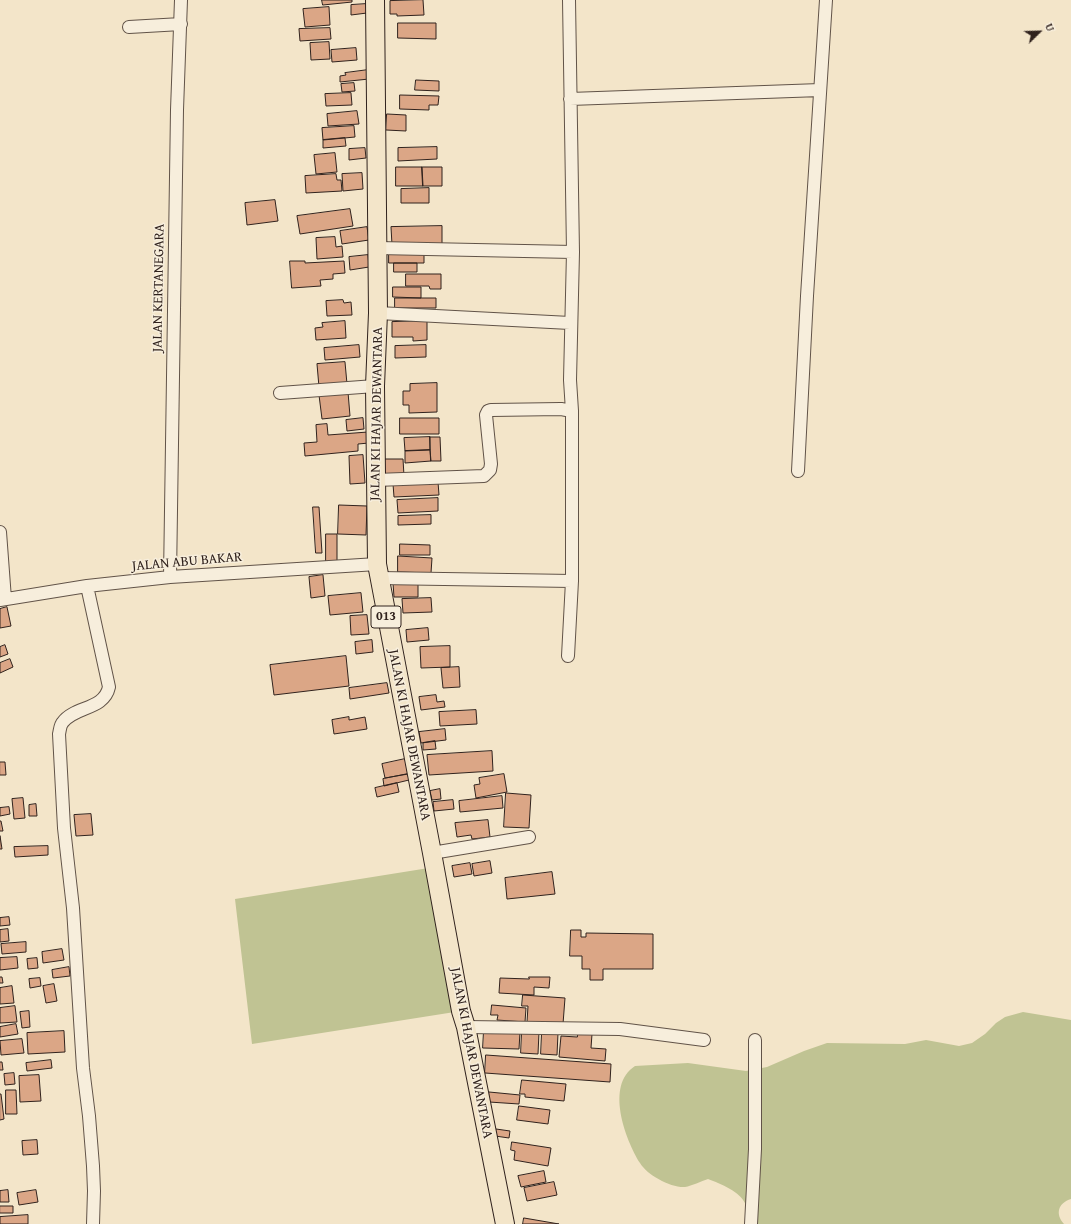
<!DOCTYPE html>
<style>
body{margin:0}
#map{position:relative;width:1071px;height:1224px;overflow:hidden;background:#f3e5c9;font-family:"Gentium Book Plus",serif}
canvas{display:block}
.north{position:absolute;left:1019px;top:12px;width:40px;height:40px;-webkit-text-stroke:3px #f7eedc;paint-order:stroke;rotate:67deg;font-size:11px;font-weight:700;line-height:16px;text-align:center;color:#30221d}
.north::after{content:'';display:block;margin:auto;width:14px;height:18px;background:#30221d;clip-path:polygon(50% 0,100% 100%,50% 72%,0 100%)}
</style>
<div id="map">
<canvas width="1071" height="1224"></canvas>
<div class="north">U</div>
</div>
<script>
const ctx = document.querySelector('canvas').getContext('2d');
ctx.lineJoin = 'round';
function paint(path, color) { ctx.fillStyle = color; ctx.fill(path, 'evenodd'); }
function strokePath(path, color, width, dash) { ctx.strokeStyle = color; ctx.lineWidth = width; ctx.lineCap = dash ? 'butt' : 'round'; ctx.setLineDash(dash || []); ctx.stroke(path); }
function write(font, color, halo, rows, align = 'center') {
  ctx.font = font + ' "Gentium Book Plus",serif'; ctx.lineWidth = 3; ctx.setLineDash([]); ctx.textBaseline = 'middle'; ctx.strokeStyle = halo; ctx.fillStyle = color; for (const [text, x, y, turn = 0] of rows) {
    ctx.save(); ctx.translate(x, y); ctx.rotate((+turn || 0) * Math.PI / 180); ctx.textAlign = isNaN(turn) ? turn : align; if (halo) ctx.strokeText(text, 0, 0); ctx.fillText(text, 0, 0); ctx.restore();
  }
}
const green = new Path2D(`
 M 435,867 L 461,1011 L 252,1044 L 235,899 Z
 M 1023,1012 L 1071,1020 L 1071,1199 C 1058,1203 1055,1214 1064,1224 L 751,1224 C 749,1218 749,1211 746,1205 C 740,1191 721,1184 708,1179 C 701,1181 692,1186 685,1187 C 671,1188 647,1175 640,1163 C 625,1139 605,1085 635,1066 L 688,1063 L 746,1071 L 767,1067 L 804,1051 L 827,1043 L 905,1044 L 926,1040 L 959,1046 L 972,1043 L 985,1034 L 996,1023 L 1005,1017 Z`);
const building = new Path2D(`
 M 322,0 L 352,0 L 352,2 L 323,5 Z
 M 423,0 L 424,15 L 397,16 L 397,14 L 390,14 L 390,1 Z
 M 366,4 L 367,13 L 351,15 L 351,5 Z
 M 329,7 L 330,25 L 305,27 L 303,9 Z
 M 398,23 L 436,23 L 436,39 L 398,38 Z
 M 330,28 L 331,39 L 300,41 L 299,29 Z
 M 329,42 L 330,59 L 311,60 L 310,43 Z
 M 356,48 L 357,60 L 332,62 L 331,50 Z
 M 368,70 L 369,79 L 340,82 L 340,76 L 346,75 L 345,73 Z
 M 416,80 L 439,81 L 439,91 L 415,90 Z
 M 354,83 L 355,91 L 342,92 L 341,84 Z
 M 351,93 L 352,105 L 326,106 L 325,94 Z
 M 400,95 L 439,96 L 438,105 L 429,105 L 429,110 L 400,109 Z
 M 357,111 L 359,124 L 328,126 L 327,114 Z
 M 387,114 L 406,115 L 406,131 L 386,130 Z
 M 354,126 L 355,137 L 323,140 L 322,128 Z
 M 345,138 L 346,146 L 323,148 L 323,140 Z
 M 437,147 L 437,159 L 398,161 L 398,148 Z
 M 365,148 L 366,158 L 349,160 L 349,149 Z
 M 335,153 L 337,172 L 316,174 L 314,155 Z
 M 396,167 L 422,167 L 423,186 L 396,186 Z
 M 422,167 L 442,167 L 442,186 L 423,186 Z
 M 362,173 L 363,189 L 343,191 L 342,174 Z
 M 336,174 L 337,180 L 341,180 L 342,191 L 306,193 L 305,176 Z
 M 429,188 L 429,203 L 401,203 L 401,189 Z
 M 275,200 L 278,221 L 247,225 L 245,203 Z
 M 350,209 L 353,226 L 300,234 L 297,216 Z
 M 442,226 L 442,244 L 392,245 L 391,227 Z
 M 367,227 L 369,240 L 342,244 L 340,231 Z
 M 335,237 L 336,247 L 342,246 L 343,257 L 317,259 L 316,238 Z
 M 389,253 L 424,254 L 424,263 L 389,263 Z
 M 368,255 L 369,267 L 350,270 L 349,257 Z
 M 290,261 L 305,261 L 305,263 L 344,261 L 345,273 L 333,274 L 333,279 L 320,280 L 321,286 L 292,288 Z
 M 394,263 L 417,263 L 417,272 L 394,272 Z
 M 406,274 L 441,274 L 441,289 L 430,289 L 429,286 L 406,286 Z
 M 393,287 L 421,287 L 421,298 L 393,297 Z
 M 395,298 L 436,298 L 436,308 L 395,308 Z
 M 343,300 L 344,303 L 351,302 L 352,315 L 327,316 L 326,301 Z
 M 345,321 L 346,338 L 316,340 L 315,328 L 323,327 L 322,323 Z
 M 427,321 L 427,340 L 413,341 L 413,337 L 392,337 L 392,322 Z
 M 359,345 L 360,357 L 325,360 L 324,348 Z
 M 426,345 L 426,357 L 395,358 L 395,346 Z
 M 345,362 L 347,384 L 319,387 L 317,364 Z
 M 437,383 L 437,412 L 409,413 L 409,405 L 403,405 L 403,391 L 410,391 L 410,384 Z
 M 348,392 L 350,416 L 322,419 L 319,395 Z
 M 363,418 L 364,429 L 347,431 L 346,420 Z
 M 400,418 L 439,418 L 439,434 L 400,434 Z
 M 327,424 L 328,435 L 368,432 L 369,443 L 358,444 L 358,451 L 305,456 L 304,443 L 317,442 L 316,425 Z
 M 430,437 L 430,450 L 405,451 L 404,438 Z
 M 430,437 L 440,437 L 441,461 L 431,461 Z
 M 430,450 L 431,461 L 405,463 L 405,451 Z
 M 363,455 L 365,483 L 350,484 L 349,456 Z
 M 384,459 L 403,459 L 404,476 L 385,477 Z
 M 438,482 L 439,495 L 394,497 L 393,484 Z
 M 438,498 L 438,511 L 398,513 L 397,500 Z
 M 339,505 L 367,506 L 366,535 L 338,534 Z
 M 313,507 L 319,507 L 322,553 L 316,553 Z
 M 431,515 L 431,524 L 398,525 L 398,516 Z
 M 326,534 L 337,534 L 337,562 L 326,562 Z
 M 400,544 L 430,545 L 430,555 L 400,555 Z
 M 398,556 L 432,558 L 431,573 L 398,572 Z
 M 323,575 L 325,596 L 311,598 L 309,577 Z
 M 418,582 L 418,597 L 394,597 L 393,583 Z
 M 361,593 L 363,612 L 330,615 L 328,596 Z
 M 431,598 L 432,612 L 403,613 L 402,599 Z
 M 7,607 L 11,626 L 0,628 L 0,609 Z
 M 367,615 L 369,634 L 351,635 L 350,616 Z
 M 428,628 L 429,640 L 407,642 L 406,630 Z
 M 372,640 L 373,652 L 356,654 L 355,642 Z
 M 5,645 L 8,654 L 0,657 L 0,647 Z
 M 450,646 L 450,667 L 421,668 L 420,647 Z
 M 346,656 L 349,686 L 274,695 L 270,665 Z
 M 10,659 L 13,667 L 0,673 L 0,663 Z
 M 459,667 L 460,687 L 443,688 L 441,668 Z
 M 387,683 L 389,693 L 350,699 L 349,688 Z
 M 436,695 L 437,702 L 444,701 L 445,707 L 421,710 L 419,697 Z
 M 476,710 L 477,724 L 440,726 L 439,712 Z
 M 349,717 L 349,720 L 365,717 L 367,729 L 334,734 L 332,720 Z
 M 445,729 L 446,740 L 421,743 L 419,732 Z
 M 435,741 L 436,749 L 423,750 L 423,743 Z
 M 492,751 L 493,771 L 429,775 L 427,755 Z
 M 405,759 L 408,774 L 385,778 L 382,764 Z
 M 0,762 L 5,762 L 6,775 L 0,775 Z
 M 408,774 L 409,780 L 384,786 L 383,779 Z
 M 504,774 L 507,792 L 476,798 L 474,785 L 480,784 L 479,778 Z
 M 397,783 L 399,792 L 377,797 L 375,788 Z
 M 440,789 L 441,799 L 432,800 L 430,791 Z
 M 506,793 L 531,795 L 529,828 L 504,827 Z
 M 502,796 L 503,808 L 460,812 L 459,801 Z
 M 23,798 L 25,818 L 14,819 L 12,799 Z
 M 453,800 L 454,809 L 434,811 L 433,802 Z
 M 36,804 L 37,816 L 29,816 L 29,805 Z
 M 9,807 L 10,814 L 0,816 L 0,808 Z
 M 91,814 L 93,835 L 76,836 L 74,815 Z
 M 488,820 L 490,837 L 472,839 L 471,835 L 457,837 L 455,823 Z
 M 0,821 L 1,821 L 3,831 L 0,831 Z
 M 0,836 L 2,849 L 0,849 Z
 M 48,846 L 48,855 L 15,857 L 14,847 Z
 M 490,861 L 492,873 L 474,876 L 472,864 Z
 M 470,863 L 472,874 L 454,877 L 452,866 Z
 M 552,872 L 555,894 L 507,899 L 505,878 Z
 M 9,917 L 10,925 L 0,926 L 0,918 Z
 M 8,929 L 9,941 L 0,942 L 0,930 Z
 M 571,930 L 581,930 L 581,937 L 586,937 L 586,933 L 653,934 L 653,969 L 603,969 L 603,980 L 590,980 L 590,969 L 582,969 L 582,956 L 570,956 Z
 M 26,942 L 26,952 L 2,954 L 1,944 Z
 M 62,949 L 64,960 L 43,963 L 42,952 Z
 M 17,957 L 18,968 L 0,970 L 0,958 Z
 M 37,958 L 38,968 L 28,969 L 27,959 Z
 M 69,967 L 70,976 L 53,978 L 52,970 Z
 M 0,977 L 2,977 L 3,983 L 0,983 Z
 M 529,977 L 550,977 L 549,988 L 534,987 L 534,995 L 499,993 L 500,978 L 529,979 Z
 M 40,978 L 41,986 L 30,988 L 29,979 Z
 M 54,984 L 57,1001 L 46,1003 L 43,986 Z
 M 12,986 L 14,1003 L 0,1004 L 0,988 Z
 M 523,995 L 565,998 L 563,1024 L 527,1022 L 528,1006 L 522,1006 Z
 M 492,1005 L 526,1008 L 525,1022 L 497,1020 L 498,1015 L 491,1015 Z
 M 15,1006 L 17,1022 L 0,1023 L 0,1008 Z
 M 29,1011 L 30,1027 L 22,1028 L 20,1012 Z
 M 16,1024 L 18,1034 L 0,1037 L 0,1027 Z
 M 484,1030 L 520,1032 L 519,1049 L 483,1048 Z
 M 64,1031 L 65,1052 L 28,1054 L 27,1033 Z
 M 522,1031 L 539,1032 L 538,1054 L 521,1053 Z
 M 542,1032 L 558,1033 L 557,1055 L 541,1054 Z
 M 578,1033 L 592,1034 L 591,1048 L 606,1049 L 605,1061 L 559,1057 L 561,1036 L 577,1037 Z
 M 22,1039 L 24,1053 L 1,1055 L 0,1041 Z
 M 486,1055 L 611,1064 L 610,1082 L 485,1073 Z
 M 51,1060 L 52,1068 L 27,1071 L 26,1063 Z
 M 0,1062 L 2,1062 L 3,1070 L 0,1070 Z
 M 14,1073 L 15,1084 L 5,1085 L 4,1074 Z
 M 39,1075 L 41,1101 L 20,1102 L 19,1076 Z
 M 522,1080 L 566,1084 L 564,1101 L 525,1097 L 525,1094 L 520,1094 Z
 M 6,1090 L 16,1090 L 17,1114 L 6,1114 Z
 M 489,1092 L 520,1095 L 519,1104 L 489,1102 Z
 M 0,1094 L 1,1094 L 4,1119 L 0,1120 Z
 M 519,1106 L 550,1110 L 548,1124 L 517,1120 Z
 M 496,1129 L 510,1131 L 509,1138 L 495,1136 Z
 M 37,1140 L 38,1154 L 23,1155 L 22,1141 Z
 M 512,1142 L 551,1148 L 548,1166 L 514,1160 L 515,1151 L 511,1150 Z
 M 544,1171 L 546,1182 L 521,1187 L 518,1176 Z
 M 554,1182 L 557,1195 L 527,1201 L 524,1188 Z
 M 8,1190 L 9,1202 L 0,1202 L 0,1191 Z
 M 36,1190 L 38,1202 L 19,1205 L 17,1193 Z
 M 0,1206 L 13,1206 L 13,1213 L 0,1213 Z
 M 28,1215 L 28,1224 L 0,1224 L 0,1217 Z
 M 524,1218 L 559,1224 L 523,1224 Z`);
const street = new Path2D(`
 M 129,27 L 181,24
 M 570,99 L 820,90
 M 378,248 L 573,252
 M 378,313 L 570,323
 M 280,393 L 375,386
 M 798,471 L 807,296 L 826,0
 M 376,480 L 484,476 L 490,470 L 491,464 L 486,415 L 488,411 L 491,410 L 561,409 L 572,411
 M 0,532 L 5,599
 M 170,577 L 177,110 L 181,0
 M 380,578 L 572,581
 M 87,586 L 109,687 C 104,710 75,706 63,722 C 60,725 60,730 59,734 L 64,828 L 73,908 L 83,1068 L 89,1116 L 93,1166 L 94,1191 L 93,1224
 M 0,600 L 87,586 L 170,577 L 377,564
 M 568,656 L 572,581 L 572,411 L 570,380 L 573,252 L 569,0
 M 432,853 L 529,837
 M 466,1027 L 620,1029 L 704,1040
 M 751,1224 L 755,1149 L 755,1040`);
const primary = new Path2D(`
 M 375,0 L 378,313 L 375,386 L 377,564 L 432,853 L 461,1011 L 466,1027 L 505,1224`);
const shields = [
 [386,617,30]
];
const shieldNames = [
 ["013",386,617]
];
const streetNames = [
 ["JALAN KERTANEGARA",159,288,-89],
 ["JALAN KI HAJAR DEWANTARA",377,414,-89],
 ["JALAN ABU BAKAR",187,562,-5],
 ["JALAN KI HAJAR DEWANTARA",409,735,79],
 ["JALAN KI HAJAR DEWANTARA",471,1053,79]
];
paint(green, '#c0c393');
paint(building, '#dba686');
strokePath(building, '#30221d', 1);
strokePath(street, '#615348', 14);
strokePath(primary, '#30221d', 20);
strokePath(street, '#f7eedc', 12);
strokePath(primary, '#f3e5c9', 18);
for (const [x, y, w] of shields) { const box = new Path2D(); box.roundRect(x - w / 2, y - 11, w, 22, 3); ctx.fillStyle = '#f7eedc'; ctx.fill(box); strokePath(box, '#30221d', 1); }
write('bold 13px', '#30221d', null, shieldNames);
write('14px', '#30221d', '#f7eedc', streetNames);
</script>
